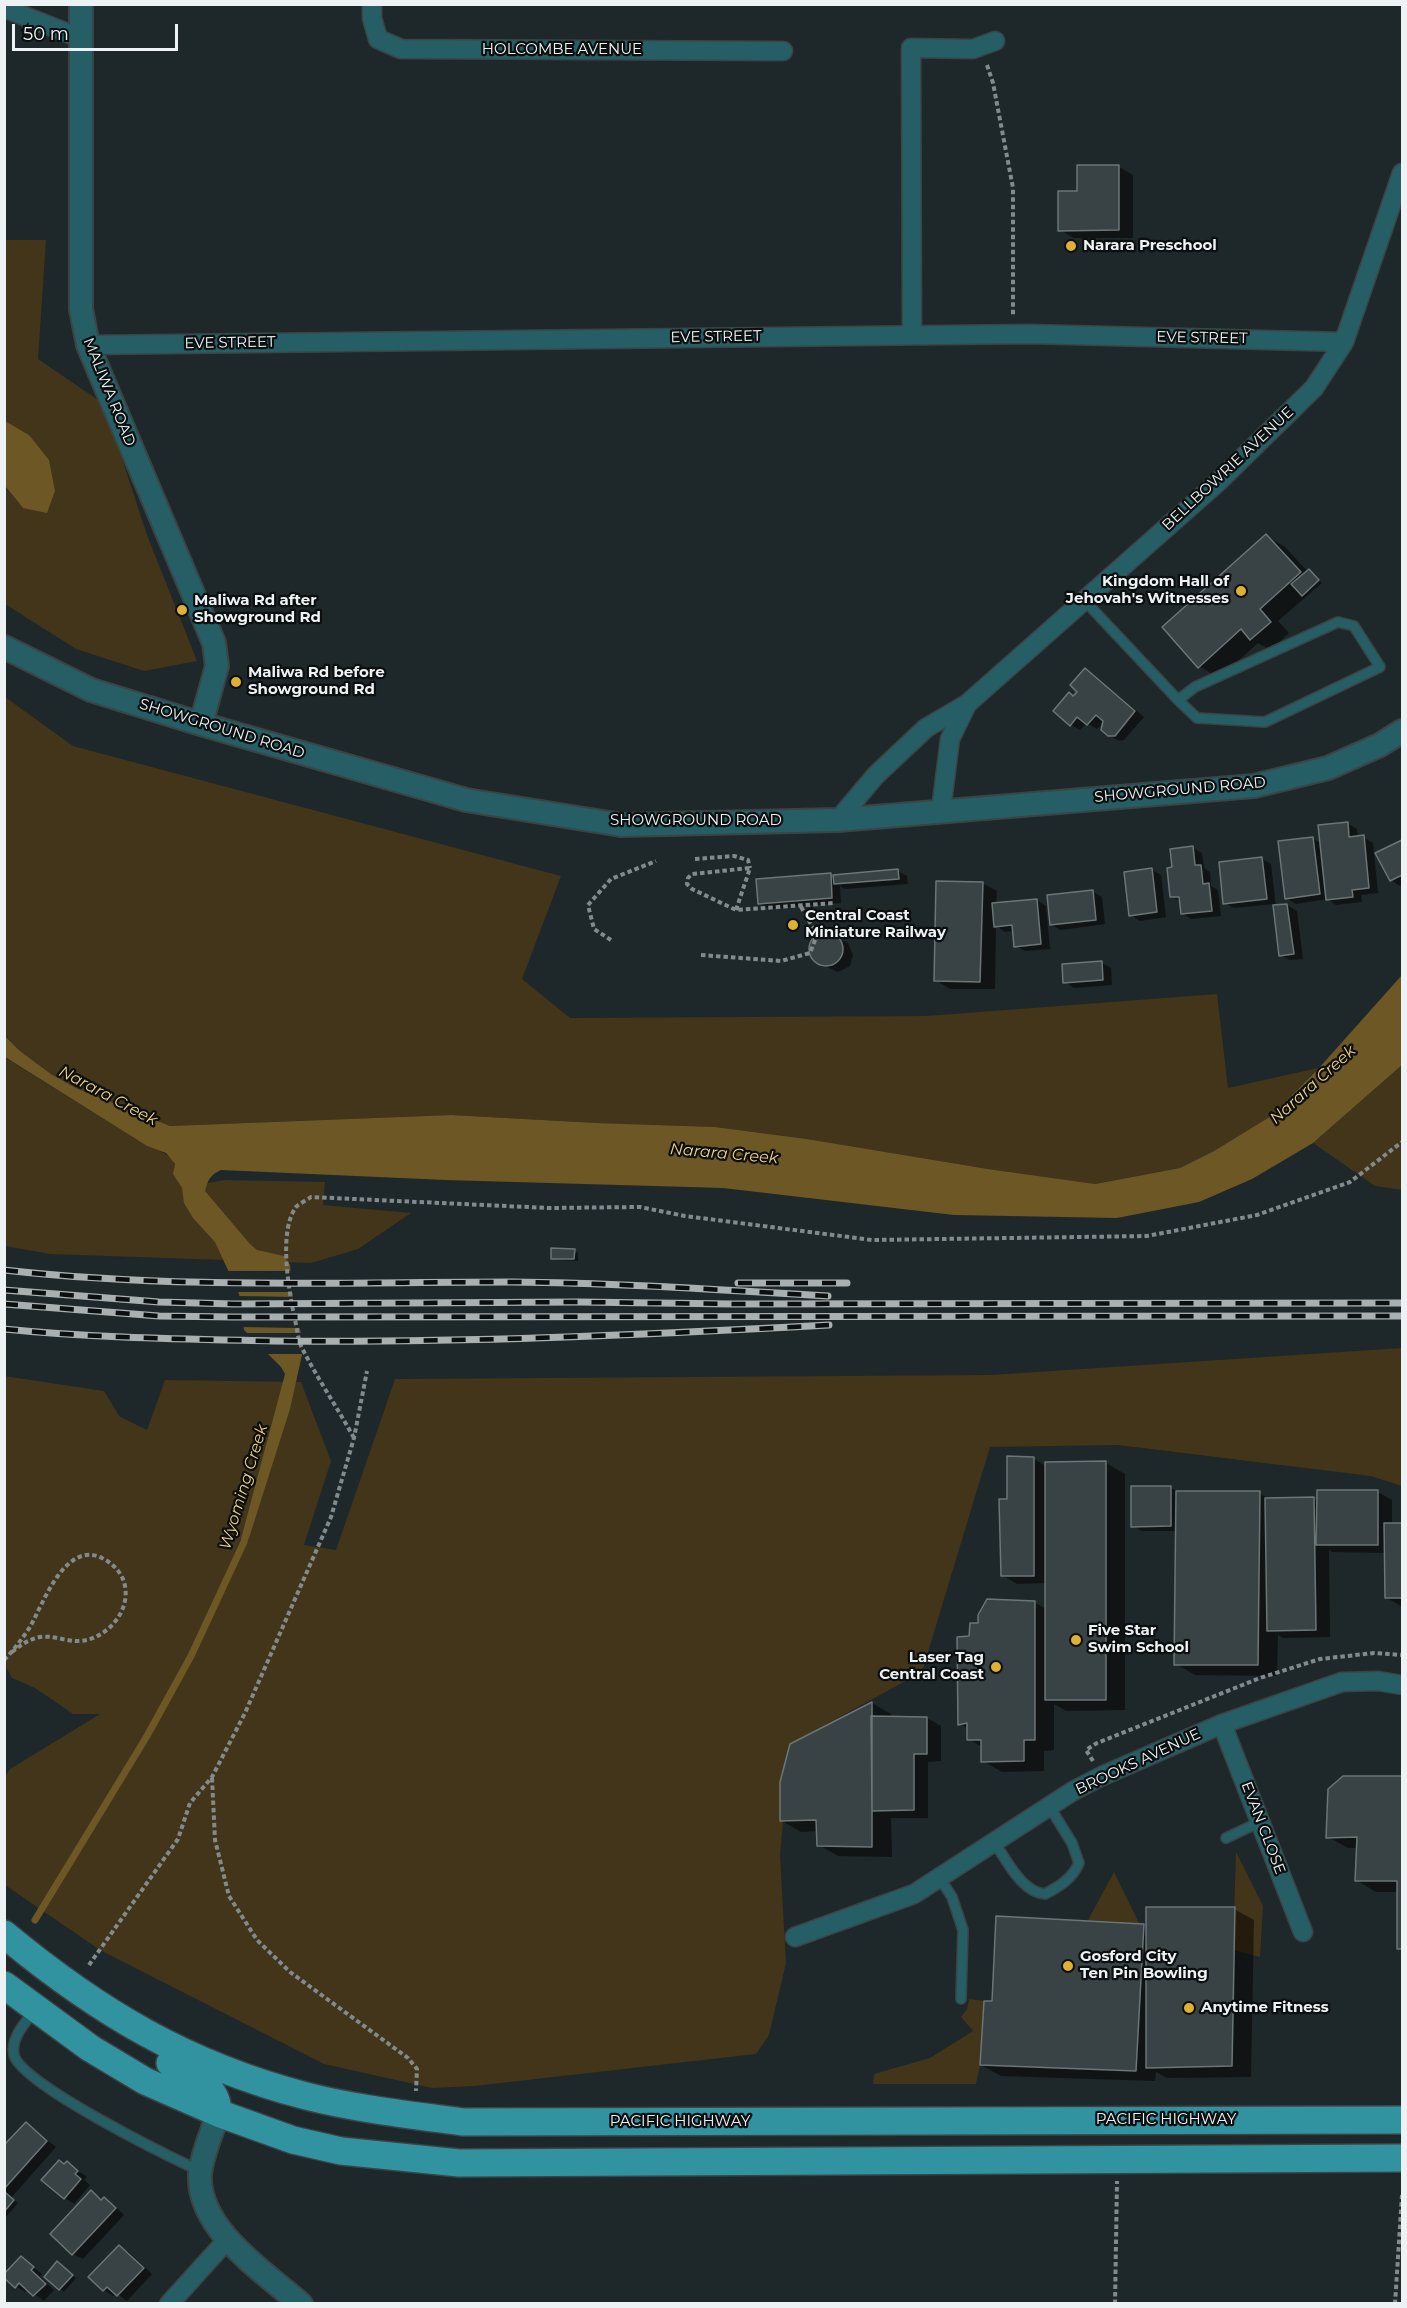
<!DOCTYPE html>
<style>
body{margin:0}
#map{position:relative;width:1407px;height:2308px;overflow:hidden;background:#1e2729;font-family:Montserrat,sans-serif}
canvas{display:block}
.frame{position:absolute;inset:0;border:6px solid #edf3f4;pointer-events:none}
.scale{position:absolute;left:12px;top:24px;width:166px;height:27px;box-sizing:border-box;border:3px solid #edf3f4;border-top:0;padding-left:8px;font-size:18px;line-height:21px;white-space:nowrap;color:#edf3f4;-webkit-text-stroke:4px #0b0f10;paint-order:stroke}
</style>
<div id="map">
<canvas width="1407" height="2308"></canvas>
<div class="frame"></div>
<div class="scale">50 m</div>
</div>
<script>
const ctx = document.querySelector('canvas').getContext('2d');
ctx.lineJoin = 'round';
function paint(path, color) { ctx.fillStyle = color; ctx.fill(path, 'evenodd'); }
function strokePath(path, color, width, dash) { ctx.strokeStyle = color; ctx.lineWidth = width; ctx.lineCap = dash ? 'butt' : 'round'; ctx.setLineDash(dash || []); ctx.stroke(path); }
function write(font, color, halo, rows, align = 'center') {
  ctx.font = font + ' Montserrat,sans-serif'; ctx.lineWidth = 4.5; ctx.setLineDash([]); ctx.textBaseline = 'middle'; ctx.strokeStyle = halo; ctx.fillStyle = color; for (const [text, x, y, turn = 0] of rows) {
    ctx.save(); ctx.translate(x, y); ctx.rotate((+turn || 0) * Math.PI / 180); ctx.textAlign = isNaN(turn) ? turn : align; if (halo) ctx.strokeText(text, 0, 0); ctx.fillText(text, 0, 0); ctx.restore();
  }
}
const green = new Path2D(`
 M 5,240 L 46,240 L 38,359 L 104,404 L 147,535 L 197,661 L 144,671 L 76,649 L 5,604 L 4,486 L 23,508 L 29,435 L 4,421 Z
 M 5,697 L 73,746 L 561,876 L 522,979 L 570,1018 L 927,1016 L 1217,994 L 1228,1088 L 1318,1068 L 1271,1116 L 1214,1151 L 1180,1168 L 1094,1184 L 988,1169 L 807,1139 L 715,1127 L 597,1123 L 451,1115 L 170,1126 L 76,1088 L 51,1074 L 20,1051 L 5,1035 Z
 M 4,1057 L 147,1146 C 176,1156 174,1160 182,1188 L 225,1180 L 325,1182 L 323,1205 L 411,1213 L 358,1249 L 311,1263 L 50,1254 L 5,1246 Z
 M 1402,1065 L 1402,1190 L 1375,1186 L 1313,1143 Z
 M 1402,1348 L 1402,1486 L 1371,1476 L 1118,1445 L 990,1447 L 922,1672 L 790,1744 L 780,1855 L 786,1963 L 769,2035 L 756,2054 L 474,2086 L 432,2088 L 324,2064 L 100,1950 L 5,1885 L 5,1777 L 10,1769 L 100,1714 L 73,1714 L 35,1688 L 12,1678 L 5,1665 L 4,1376 L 104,1391 L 119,1416 L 147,1430 L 165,1380 L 301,1382 L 331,1461 L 304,1545 L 336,1550 L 395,1379 L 991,1375 Z
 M 1236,1852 L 1263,1906 L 1260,1957 L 1233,1950 Z
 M 1114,1872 L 1139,1923 L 1088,1920 Z
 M 969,1999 L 984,2001 L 980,2065 L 976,2084 L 873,2084 L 874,2074 L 930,2058 L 973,2031 L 961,2017 L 967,2009 Z`);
const water = new Path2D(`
 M 5,421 L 29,435 L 49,460 L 55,491 L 47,513 L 23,508 L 5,486 Z
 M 1402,975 L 1402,1065 L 1313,1143 L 1252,1179 L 1199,1202 L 1117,1218 L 954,1215 L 723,1188 L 445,1180 L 221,1170 C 210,1175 208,1180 205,1191 L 250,1244 L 257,1250 L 284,1256 L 290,1265 L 293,1300 L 304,1346 L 290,1409 L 249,1538 L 242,1549 L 241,1539 L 285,1374 L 281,1367 L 244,1330 L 239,1294 L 215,1242 L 193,1218 L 184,1203 L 182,1188 L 173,1174 L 175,1164 L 166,1153 L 147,1146 L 5,1057 L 4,1035 L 20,1051 L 51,1074 L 76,1088 L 170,1126 L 451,1115 L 597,1123 L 715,1127 L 807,1139 L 988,1169 L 1095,1184 L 1180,1168 L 1214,1151 L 1271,1116 L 1319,1068 Z`);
const pier = new Path2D(`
 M 225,1271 L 293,1271 L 293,1292 L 234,1292 Z
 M 236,1296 L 296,1297 L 300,1328 L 241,1327 Z
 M 243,1333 L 305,1333 L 307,1346 L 306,1354 L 263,1354 Z`);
const shadow = new Path2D(`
 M 1119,167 L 1133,175 L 1133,238 L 1074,238 L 1060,230 L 1078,192 Z
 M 1266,536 L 1285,547 L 1308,572 L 1313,573 L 1322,583 L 1278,621 L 1289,633 L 1271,650 L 1258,643 L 1219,678 L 1199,666 Z
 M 1085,670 L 1094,675 L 1144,717 L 1124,740 L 1119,741 L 1109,735 L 1105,721 L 1097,729 L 1086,723 L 1080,730 L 1071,725 L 1074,697 L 1079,691 Z
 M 1347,823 L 1357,829 L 1358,838 L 1363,837 L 1373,843 L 1378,893 L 1361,895 L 1362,902 L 1336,905 L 1327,899 L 1296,904 L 1286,898 L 1312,838 L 1321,843 Z
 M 1402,841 L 1402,884 L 1400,886 L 1391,880 L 1377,854 Z
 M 1193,848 L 1202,853 L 1204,868 L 1210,872 L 1211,886 L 1218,890 L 1221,916 L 1191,919 L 1182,913 L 1181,902 L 1171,896 L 1174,869 Z
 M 1262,859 L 1271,864 L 1276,907 L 1287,905 L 1297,911 L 1303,959 L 1290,960 L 1281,955 L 1274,904 L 1234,908 L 1225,903 Z
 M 1152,870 L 1161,875 L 1166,917 L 1140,921 L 1131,915 Z
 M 898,871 L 907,876 L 908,884 L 845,889 L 840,886 L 841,903 L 769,909 L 759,903 L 830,875 L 835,878 Z
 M 982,883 L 997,891 L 996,904 L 1036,900 L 1046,906 L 1050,949 L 1025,951 L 1016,946 L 1014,931 L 1005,932 L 996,926 L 995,989 L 950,989 L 935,980 Z
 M 1092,891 L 1102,897 L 1105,924 L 1061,930 L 1051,925 Z
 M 826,933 L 848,943 L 853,955 L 850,966 L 838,972 L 816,962 L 810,949 L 814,938 Z
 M 1102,963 L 1111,968 L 1112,985 L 1074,988 L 1065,982 Z
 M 574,1250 L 578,1253 L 578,1261 L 556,1260 L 552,1258 Z
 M 1034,1459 L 1046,1466 L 1106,1463 L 1125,1474 L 1125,1710 L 1066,1711 L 1054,1704 L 1054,1750 L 1044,1751 L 1044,1771 L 1002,1772 L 983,1761 L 983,1748 L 969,1739 L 969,1729 L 960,1724 L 971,1637 L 980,1624 L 988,1601 L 1035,1603 L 1047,1609 L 1047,1583 L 1017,1584 L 1002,1575 L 1009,1501 Z
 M 1171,1488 L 1179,1492 L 1259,1493 L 1271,1500 L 1313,1499 L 1318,1502 L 1378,1492 L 1392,1500 L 1392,1525 L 1402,1524 L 1402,1607 L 1387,1598 L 1386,1553 L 1332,1552 L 1329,1550 L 1330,1637 L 1283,1638 L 1278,1635 L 1277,1676 L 1195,1675 L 1176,1664 L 1177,1531 L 1142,1531 L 1133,1526 Z
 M 872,1703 L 891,1714 L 891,1718 L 927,1718 L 941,1726 L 941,1761 L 928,1762 L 928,1818 L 891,1818 L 892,1857 L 838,1856 L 819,1845 L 818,1831 L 801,1832 L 782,1821 L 791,1745 Z
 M 1343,1777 L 1402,1777 L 1402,1950 L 1399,1948 L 1398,1892 L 1376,1892 L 1356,1880 L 1358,1848 L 1348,1848 L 1328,1837 Z
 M 1234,1909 L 1254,1920 L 1251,2077 L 1167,2078 L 1156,2072 L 1155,2081 L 1001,2076 L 981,2065 L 994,2003 L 998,1917 L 1144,1925 L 1148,1928 Z
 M 26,2124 L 56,2147 L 11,2198 L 18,2203 L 5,2218 L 4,2147 Z
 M 67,2163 L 87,2177 L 84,2180 L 90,2185 L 74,2204 L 65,2198 L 65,2165 Z
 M 91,2192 L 114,2205 L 124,2215 L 83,2259 L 73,2254 Z
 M 119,2247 L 129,2252 L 152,2274 L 127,2301 L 116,2293 L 113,2296 L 104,2290 Z
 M 22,2258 L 42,2274 L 40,2276 L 54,2290 L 44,2301 L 28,2289 L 25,2292 L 16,2286 Z
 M 61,2265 L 76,2278 L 64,2292 L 46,2277 Z`);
const stream = new Path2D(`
 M 35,1920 L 147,1736 L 191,1656 L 244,1542`);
const building = new Path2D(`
 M 1077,165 L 1119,165 L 1119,230 L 1058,231 L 1058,191 L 1077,191 Z
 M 1266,534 L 1301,572 L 1260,609 L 1271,622 L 1250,640 L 1241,629 L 1198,668 L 1162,627 Z
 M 1309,569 L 1319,580 L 1302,596 L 1291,584 Z
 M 1085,668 L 1135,711 L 1115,736 L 1108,736 L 1101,730 L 1103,721 L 1096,715 L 1087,725 L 1077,717 L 1070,726 L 1053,711 L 1069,692 L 1073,696 L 1077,692 L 1070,685 Z
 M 1348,822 L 1349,837 L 1364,835 L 1369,888 L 1352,890 L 1353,897 L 1326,900 L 1318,825 Z
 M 1313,837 L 1320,894 L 1285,899 L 1278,841 Z
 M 1402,840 L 1402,875 L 1390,881 L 1375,853 Z
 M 1193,846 L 1195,865 L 1201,865 L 1203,884 L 1209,883 L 1212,911 L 1181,914 L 1179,897 L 1170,897 L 1167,868 L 1172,867 L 1170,849 Z
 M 1262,857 L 1267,899 L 1223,904 L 1219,862 Z
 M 1152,868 L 1157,912 L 1129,916 L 1124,872 Z
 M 898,869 L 899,879 L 834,884 L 833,875 Z
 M 831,873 L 832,898 L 758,904 L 756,879 Z
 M 936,881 L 983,882 L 980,982 L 934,981 Z
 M 1093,890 L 1096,920 L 1050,925 L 1047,895 Z
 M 1037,899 L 1041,944 L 1014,947 L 1012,925 L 994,927 L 992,903 Z
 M 1287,904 L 1294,954 L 1279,956 L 1273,905 Z
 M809 949a17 17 0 1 1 34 0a17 17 0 1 1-34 0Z
 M 1102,961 L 1103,980 L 1063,983 L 1062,964 Z
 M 551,1248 L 575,1249 L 574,1259 L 551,1259 Z
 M 1007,1456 L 1034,1457 L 1034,1576 L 1001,1576 L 999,1499 L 1007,1499 Z
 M 1106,1461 L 1106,1700 L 1045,1700 L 1045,1462 Z
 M 1131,1486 L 1171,1486 L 1171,1526 L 1131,1527 Z
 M 1317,1490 L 1378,1490 L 1378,1545 L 1316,1545 Z
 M 1176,1491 L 1260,1491 L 1258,1665 L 1174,1665 Z
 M 1314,1497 L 1316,1630 L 1267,1631 L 1265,1498 Z
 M 1384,1523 L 1402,1523 L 1402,1598 L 1385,1598 Z
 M 987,1599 L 1035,1601 L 1035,1740 L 1024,1740 L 1024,1761 L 981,1762 L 981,1740 L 967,1740 L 967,1723 L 958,1725 L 957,1637 L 969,1636 L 970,1623 L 978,1623 L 978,1615 Z
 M 872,1702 L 872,1847 L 817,1846 L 816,1820 L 780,1821 L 780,1782 L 790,1744 Z
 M 871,1716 L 927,1717 L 927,1754 L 914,1754 L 914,1810 L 872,1811 Z
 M 1343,1776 L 1402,1776 L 1402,1949 L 1397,1949 L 1397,1881 L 1355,1881 L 1357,1837 L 1326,1838 L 1328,1789 Z
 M 1146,1907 L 1235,1907 L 1232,2066 L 1146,2068 Z
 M 996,1916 L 1144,1924 L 1136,2071 L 980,2065 L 984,2001 L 992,2001 Z
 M 26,2122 L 47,2141 L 4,2189 L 4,2145 Z
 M 59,2160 L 64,2164 L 67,2161 L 78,2171 L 75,2174 L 81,2179 L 64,2199 L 41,2180 Z
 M 91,2190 L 101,2200 L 104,2197 L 116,2208 L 72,2255 L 50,2234 Z
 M 6,2193 L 14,2200 L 4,2212 L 4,2195 Z
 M 119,2245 L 144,2268 L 117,2296 L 107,2287 L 103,2291 L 88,2277 Z
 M 21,2256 L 34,2267 L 31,2270 L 46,2284 L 33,2296 L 19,2283 L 15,2288 L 4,2278 L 4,2274 Z
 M 57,2261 L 73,2275 L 59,2290 L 44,2277 Z`);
const path = new Path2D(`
 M 987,65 L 993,83 L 1013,188 L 1013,315
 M 695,859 L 734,856 L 748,860 L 750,868
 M 736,910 L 750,868 L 692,874 L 688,878 L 687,884 L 692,889 L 736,910 L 834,903
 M 611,940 L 594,929 L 588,905 L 611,879 L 656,861
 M 701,955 L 781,961 L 810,953 L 817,935 L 800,905
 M 354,1438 C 337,1407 317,1378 301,1346 C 298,1339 297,1328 295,1320 C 289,1291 278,1232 296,1207 C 300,1203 307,1200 311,1197 L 549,1208 L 640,1207 L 685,1216 L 872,1240 L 1147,1236 L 1257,1215 L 1350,1182 L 1402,1142
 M 4,1660 C 14,1650 22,1639 30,1627 C 43,1604 65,1540 102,1558 C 113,1563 123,1574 125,1586 C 130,1612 107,1638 81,1641 C 67,1642 54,1635 40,1637 C 29,1639 21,1645 12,1652
 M 1093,1761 L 1086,1750 L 1097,1743 L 1260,1678 L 1320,1659 L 1374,1653 L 1402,1655
 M 212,1778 L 215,1840 L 229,1896 L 257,1940 L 290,1972 L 408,2058 L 417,2069 L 416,2091
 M 89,1965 L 178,1839 L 190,1803 L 212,1777 L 245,1713 L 331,1517 L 354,1438 L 367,1371
 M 1115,2304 L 1117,2181
 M 1395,2304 L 1402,2195`);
const service = new Path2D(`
 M 1084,600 L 1178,700 L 1195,687 L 1338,622 L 1354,626 L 1380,667 L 1265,722 L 1197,718 L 1178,700
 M 1226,1838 L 1260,1822
 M 994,1842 C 1007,1860 1021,1892 1045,1894 C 1060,1886 1072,1879 1079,1863 L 1072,1843 L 1049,1806
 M 939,1877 L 952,1897 L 963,1930 L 961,1999
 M 35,2010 C 26,2022 10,2038 14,2055 C 21,2084 168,2156 200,2171`);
const minor = new Path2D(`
 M 372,4 L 372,18 L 378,39 L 401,49 L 783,51
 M 4,8 L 80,38
 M 912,334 L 911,48 L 973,49 L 995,41
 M 88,345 L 1029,334 L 1344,342
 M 941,810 L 950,739 L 967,704
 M 838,820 L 876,775 L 926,728 L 967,704 L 1217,483 L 1314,388 L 1344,342 L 1402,173
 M 1222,1724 L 1303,1932
 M 795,1937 L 914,1894 L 1073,1791 L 1102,1776 L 1222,1724 L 1342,1682 L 1378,1681 L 1402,1685
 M 169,2304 L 227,2240`);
const tertiary = new Path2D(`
 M 81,4 L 81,309 L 88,345 L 214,643 L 217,666 L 201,724
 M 4,647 L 91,690 L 201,724 L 466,800 L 621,825 L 838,820 L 1254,786 L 1328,768 L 1380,745 L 1402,731
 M 218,2113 C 212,2133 202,2154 200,2174 C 197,2229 264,2272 301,2304`);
const primary = new Path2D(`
 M 4,1934 C 98,2012 187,2065 306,2096 C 357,2109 411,2115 463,2122 L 1402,2120
 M 4,1985 L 90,2048 L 145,2081 L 218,2113 L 293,2140 L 341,2151 L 459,2163 L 1402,2158
 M 170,2063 C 191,2076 218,2084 218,2113`);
const rail = new Path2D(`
 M 4,1270 C 173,1289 342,1282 511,1282 C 617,1283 723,1290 828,1296
 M 738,1283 L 847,1283
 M 4,1290 L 159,1302 L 234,1304 L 579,1302 L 733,1304 L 1402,1303
 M 4,1304 L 159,1316 L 233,1317 L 1402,1316
 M 4,1329 C 93,1338 182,1339 272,1341 C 458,1343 643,1335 829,1325`);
const markers = [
 [1071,246,6,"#e0b034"],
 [1241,591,6,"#e0b034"],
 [182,610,6,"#e0b034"],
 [236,682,6,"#e0b034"],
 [793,925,6,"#e0b034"],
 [1076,1640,6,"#e0b034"],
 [996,1667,6,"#e0b034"],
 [1068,1966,6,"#e0b034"],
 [1189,2008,6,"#e0b034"]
];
const streetNames = [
 ["HOLCOMBE AVENUE",562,50],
 ["EVE STREET",716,337,-1],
 ["EVE STREET",1202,338,1],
 ["EVE STREET",230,343,-1],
 ["MALIWA ROAD",109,392,68],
 ["BELLBOWRIE AVENUE",1228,469,-43],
 ["SHOWGROUND ROAD",222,729,17],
 ["SHOWGROUND ROAD",1180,790,-5],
 ["SHOWGROUND ROAD",696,821],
 ["BROOKS AVENUE",1138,1762,-25],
 ["EVAN CLOSE",1263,1828,69],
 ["PACIFIC HIGHWAY",1166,2120],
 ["PACIFIC HIGHWAY",680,2122]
];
const poiNames = [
 ["Narara Preschool",1083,246],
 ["Kingdom Hall of",1229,582,"right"],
 ["Jehovah's Witnesses",1229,599,"right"],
 ["Maliwa Rd after",194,601],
 ["Showground Rd",194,618],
 ["Maliwa Rd before",248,673],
 ["Showground Rd",248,690],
 ["Central Coast",805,916],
 ["Miniature Railway",805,933],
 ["Five Star",1088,1631],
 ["Swim School",1088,1648],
 ["Laser Tag",984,1658,"right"],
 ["Central Coast",984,1675,"right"],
 ["Gosford City",1080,1957],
 ["Ten Pin Bowling",1080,1974],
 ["Anytime Fitness",1201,2008]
];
const waterNames = [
 ["Narara Creek",1313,1085,-42],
 ["Narara Creek",108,1096,28],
 ["Narara Creek",724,1154,5],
 ["Wyoming Creek",244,1487,-73]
];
paint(green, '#423519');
paint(water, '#6c5725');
paint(pier, '#1e2729');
paint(shadow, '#0007');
strokePath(stream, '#6c5725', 7);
paint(building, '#394244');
strokePath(building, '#6b7677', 1.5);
strokePath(service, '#3b4445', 12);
strokePath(minor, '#3b4445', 21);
strokePath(tertiary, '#3b4445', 26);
strokePath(primary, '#3b4445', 30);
strokePath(path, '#838a8c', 4, [4.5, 3]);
strokePath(service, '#265e66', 9);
strokePath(minor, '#265e66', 18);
strokePath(tertiary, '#265e66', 22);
strokePath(primary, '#3193a0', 27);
strokePath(rail, '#a9b0b1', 7);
strokePath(rail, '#0b0f10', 4.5, [14]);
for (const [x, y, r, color] of markers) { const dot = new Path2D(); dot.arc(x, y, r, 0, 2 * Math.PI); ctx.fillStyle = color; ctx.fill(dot); strokePath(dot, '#0b0f10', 2); }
write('15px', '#edf3f4', '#0b0f10', streetNames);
write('bold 15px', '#edf3f4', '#0b0f10', poiNames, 'left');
write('italic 16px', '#f1ce82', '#0b0f10', waterNames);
</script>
